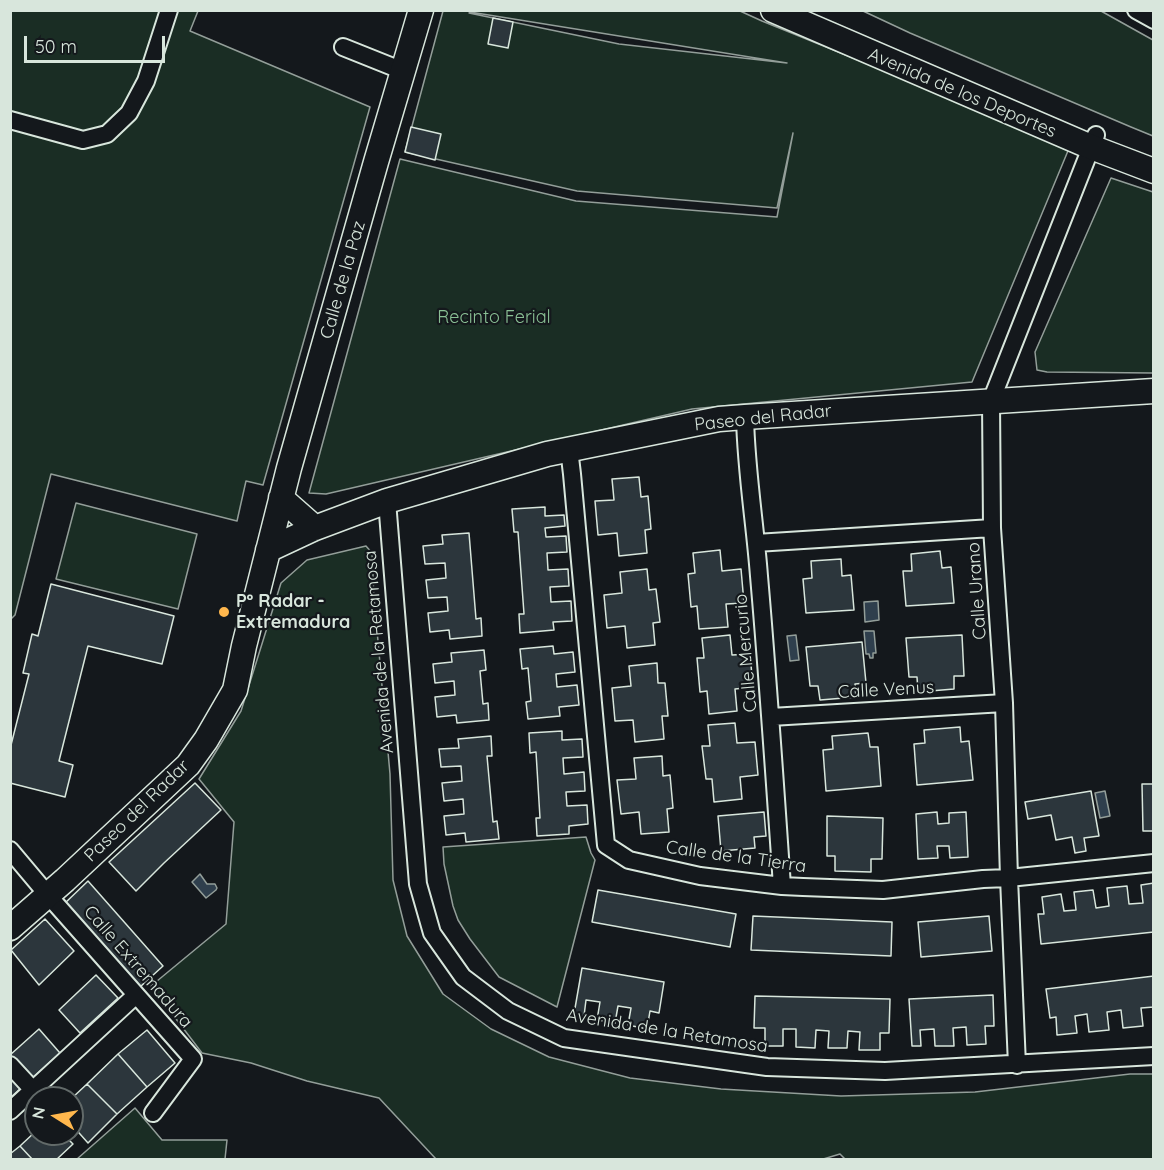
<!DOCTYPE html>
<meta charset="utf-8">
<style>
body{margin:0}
#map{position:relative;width:1164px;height:1170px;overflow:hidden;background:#14181c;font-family:Quicksand,sans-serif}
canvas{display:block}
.frame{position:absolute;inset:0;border:12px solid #d8e6dc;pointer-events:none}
.north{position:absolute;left:24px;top:1086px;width:60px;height:60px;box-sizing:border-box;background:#14181c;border:2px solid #626a69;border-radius:50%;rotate:281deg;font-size:16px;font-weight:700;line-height:24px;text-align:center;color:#d8e6dc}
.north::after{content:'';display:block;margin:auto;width:21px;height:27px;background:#ffb74d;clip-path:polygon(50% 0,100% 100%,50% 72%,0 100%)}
.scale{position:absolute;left:24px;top:36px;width:141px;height:27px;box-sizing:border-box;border:3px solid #d8e6dc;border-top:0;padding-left:8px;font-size:18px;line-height:21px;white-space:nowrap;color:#d8e6dc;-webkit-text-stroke:4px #14181c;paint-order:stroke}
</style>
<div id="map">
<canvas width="1164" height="1170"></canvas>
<div class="frame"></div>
<div class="north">N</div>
<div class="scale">50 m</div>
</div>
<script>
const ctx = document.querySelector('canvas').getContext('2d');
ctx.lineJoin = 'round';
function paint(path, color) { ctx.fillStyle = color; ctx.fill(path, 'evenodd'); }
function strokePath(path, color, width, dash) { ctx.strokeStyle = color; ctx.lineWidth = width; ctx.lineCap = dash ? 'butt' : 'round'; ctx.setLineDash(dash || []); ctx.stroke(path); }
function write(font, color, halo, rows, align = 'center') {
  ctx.font = font + ' Quicksand,sans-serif'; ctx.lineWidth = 4.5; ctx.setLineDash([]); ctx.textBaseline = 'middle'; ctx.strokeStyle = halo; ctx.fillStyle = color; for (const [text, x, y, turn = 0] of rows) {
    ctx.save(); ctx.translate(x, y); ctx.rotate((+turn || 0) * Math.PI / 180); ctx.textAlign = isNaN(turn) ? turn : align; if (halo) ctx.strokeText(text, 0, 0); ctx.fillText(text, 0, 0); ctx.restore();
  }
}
const green = new Path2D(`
 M 10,11 L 198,11 L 190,31 L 370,107 L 263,485 L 246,481 L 237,521 L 51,474 L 15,615 L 11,619 Z
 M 443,11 L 740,11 L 762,21 L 1070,146 L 972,382 L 692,409 L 326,494 L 309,493 L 400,159 L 576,201 L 777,217 L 793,133 L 777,208 L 577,191 L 405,152 ZM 469,13 L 470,12 L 787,63 L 619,44 Z
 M 863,11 L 1101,11 L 1153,40 L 1153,136 L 1131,127 L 910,33 Z
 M 1111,178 L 1153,192 L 1153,373 L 1047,372 L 1037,370 L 1035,352 Z
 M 76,503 L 197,534 L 178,609 L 56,579 Z
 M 366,546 L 372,553 L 374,597 L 390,774 L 393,880 L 407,936 L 443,994 L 491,1029 L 549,1057 L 630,1078 L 721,1089 L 841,1096 L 975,1092 L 1130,1074 L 1153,1074 L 1153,1159 L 846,1160 L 840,1154 L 820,1160 L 436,1159 L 379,1098 L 307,1081 L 251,1063 L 202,1053 L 151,986 L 226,924 L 234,822 L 199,779 L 241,711 L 281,583 L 307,560 Z
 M 586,837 L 591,853 L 595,860 L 557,1007 L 499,977 L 470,939 L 458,920 L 453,906 L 444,864 L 443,847 Z
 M 135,1108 L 162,1140 L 227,1140 L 225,1159 L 77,1159 Z`);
const water = new Path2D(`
 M 878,601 L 879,620 L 865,622 L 864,602 Z
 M 864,631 L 874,631 L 876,653 L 873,653 L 873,658 L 870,658 L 869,654 L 866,654 Z
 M 796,635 L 799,660 L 790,661 L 787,636 Z
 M 1105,791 L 1110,816 L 1100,818 L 1095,793 Z
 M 200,874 L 207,884 L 215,884 L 217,888 L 216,890 L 206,898 L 192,882 Z`);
const building = new Path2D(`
 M 493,18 L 513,22 L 508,48 L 488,44 Z
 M 411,127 L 441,134 L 435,160 L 405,152 Z
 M 639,477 L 641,497 L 648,496 L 651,529 L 645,530 L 647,553 L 619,556 L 617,533 L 598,535 L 595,501 L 614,500 L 612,479 Z
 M 545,507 L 545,516 L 564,515 L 565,526 L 545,528 L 546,537 L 566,536 L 567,552 L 547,553 L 548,570 L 568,569 L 569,586 L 550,587 L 551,602 L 571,601 L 572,621 L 553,622 L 554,630 L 520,633 L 519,614 L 524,614 L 518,532 L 514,532 L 512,509 Z
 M 469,533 L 476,619 L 481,618 L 482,636 L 450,639 L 449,630 L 430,632 L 428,613 L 448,611 L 447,597 L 428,598 L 426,580 L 446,578 L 445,563 L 425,564 L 423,546 L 443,544 L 442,535 Z
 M 720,550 L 722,571 L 741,569 L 744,603 L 726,604 L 728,627 L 699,629 L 697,606 L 691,607 L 688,574 L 695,573 L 693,553 Z
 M 940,551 L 942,568 L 951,567 L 954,603 L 906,606 L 903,571 L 912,571 L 911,554 Z
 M 841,559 L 842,576 L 851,575 L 854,610 L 806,613 L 803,579 L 812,578 L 811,561 Z
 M 647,569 L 649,590 L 656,589 L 660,622 L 653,623 L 655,645 L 627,648 L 625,626 L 607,628 L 604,595 L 622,593 L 620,572 Z
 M 51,584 L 174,616 L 162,664 L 88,646 L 59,761 L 73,765 L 65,797 L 10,783 L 10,749 L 29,674 L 23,673 L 32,634 L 38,636 Z
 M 730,635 L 732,655 L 750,654 L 753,687 L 735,689 L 737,711 L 709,714 L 707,691 L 700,692 L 697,658 L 704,658 L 702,638 Z
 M 962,635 L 964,676 L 954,676 L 954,689 L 918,692 L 917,677 L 909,677 L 906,638 Z
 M 862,642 L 866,683 L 855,684 L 856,697 L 820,700 L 818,686 L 810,686 L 806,647 Z
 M 553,646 L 554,654 L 573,652 L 575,672 L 556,674 L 557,687 L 577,685 L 579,705 L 559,707 L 560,716 L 528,719 L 526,702 L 531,701 L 528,668 L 522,669 L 520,649 Z
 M 484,650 L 486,670 L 480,671 L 483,704 L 488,703 L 489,720 L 457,723 L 456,715 L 437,717 L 435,697 L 455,695 L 454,681 L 435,683 L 433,664 L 452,662 L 451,653 Z
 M 657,663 L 658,683 L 665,683 L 668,716 L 662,716 L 664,739 L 635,742 L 633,720 L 615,721 L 612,688 L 631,686 L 629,666 Z
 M 735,723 L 737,743 L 755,742 L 758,775 L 740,777 L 742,799 L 714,802 L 712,779 L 706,779 L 702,746 L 710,746 L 708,725 Z
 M 960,727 L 961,742 L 969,741 L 973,780 L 917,785 L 914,744 L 925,743 L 924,730 Z
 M 562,731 L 562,740 L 582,739 L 583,757 L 563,758 L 564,774 L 584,772 L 585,791 L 566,792 L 567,806 L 587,805 L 588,824 L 569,826 L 569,834 L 537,836 L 536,818 L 540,818 L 536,752 L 530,753 L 529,733 Z
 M 868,733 L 870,747 L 878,747 L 881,786 L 826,791 L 823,750 L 833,749 L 832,736 Z
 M 491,736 L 492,756 L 487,756 L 493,822 L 497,821 L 499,839 L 466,842 L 465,833 L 446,835 L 444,816 L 464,814 L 463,799 L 444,801 L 442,783 L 462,781 L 461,766 L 441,767 L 439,749 L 459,748 L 458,739 Z
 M 662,756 L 663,776 L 670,775 L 673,808 L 667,809 L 669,832 L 641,834 L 639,812 L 621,814 L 617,780 L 636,779 L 634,758 Z
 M 195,783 L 221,810 L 164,863 L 136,891 L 109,862 Z
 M 1142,784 L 1154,784 L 1154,831 L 1143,831 Z
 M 1091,791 L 1099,836 L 1084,838 L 1086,851 L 1075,853 L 1072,837 L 1056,840 L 1051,815 L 1028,819 L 1025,802 Z
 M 764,812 L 766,836 L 754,837 L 755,848 L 721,851 L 718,816 Z
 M 937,812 L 938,824 L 949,823 L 949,813 L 966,812 L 968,857 L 950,858 L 949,846 L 937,846 L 938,858 L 918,859 L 916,814 Z
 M 827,816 L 883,818 L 882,859 L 871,859 L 871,872 L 835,871 L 835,856 L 827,856 Z
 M 88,881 L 163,966 L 140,987 L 64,904 Z
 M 1154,883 L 1154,932 L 1041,944 L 1038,914 L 1044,914 L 1042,897 L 1061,894 L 1064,911 L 1076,910 L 1074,892 L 1093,890 L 1096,908 L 1109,906 L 1107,888 L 1127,886 L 1129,904 L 1143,903 L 1141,885 Z
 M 598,890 L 736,914 L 730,947 L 592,922 Z
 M 753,916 L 892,922 L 891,956 L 751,950 Z
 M 989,916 L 992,951 L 921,957 L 918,922 Z
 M 45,919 L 74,951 L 39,985 L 11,950 Z
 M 582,968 L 664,982 L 659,1013 L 650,1011 L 647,1029 L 628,1025 L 631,1008 L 618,1006 L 615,1023 L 597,1020 L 600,1002 L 586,1000 L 584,1016 L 574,1014 Z
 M 96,975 L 118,998 L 80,1033 L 59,1010 Z
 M 1154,976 L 1154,1007 L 1141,1008 L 1143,1026 L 1123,1028 L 1121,1010 L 1107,1012 L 1109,1030 L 1089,1032 L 1087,1014 L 1075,1016 L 1077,1033 L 1057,1035 L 1056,1017 L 1050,1018 L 1046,989 Z
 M 993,995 L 994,1026 L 985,1026 L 986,1044 L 967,1045 L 966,1027 L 953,1028 L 954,1046 L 935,1046 L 934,1029 L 920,1030 L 921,1046 L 912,1046 L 909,999 Z
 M 755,996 L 890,999 L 889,1033 L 880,1033 L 880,1050 L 859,1050 L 860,1032 L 848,1031 L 847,1048 L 828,1048 L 829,1031 L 816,1030 L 815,1048 L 796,1047 L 796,1029 L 783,1029 L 783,1046 L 765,1046 L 765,1028 L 754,1028 Z
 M 39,1029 L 60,1053 L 30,1080 L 10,1059 L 10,1055 Z
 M 147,1030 L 175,1063 L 147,1087 L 118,1054 Z
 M 118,1054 L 147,1087 L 117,1114 L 87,1084 Z
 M 10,1076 L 21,1088 L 10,1098 Z
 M 87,1084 L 117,1114 L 88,1143 L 72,1125 L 72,1098 Z
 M 36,1131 L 36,1134 L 63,1134 L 73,1144 L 56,1160 L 33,1160 L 20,1146 Z
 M 20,1146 L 33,1160 L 10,1160 L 10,1154 Z`);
const street = new Path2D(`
 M 1136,10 L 1154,20
 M 343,47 L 403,71
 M 10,120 L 83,140 L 107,134 L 129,113 L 146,81 L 169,10
 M 745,417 C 746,470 755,523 759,576 C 768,679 775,783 782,886
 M 569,449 L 572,474 L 606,845 L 629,860 L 700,876 L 782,886 L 803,887 L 883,890 L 983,879 L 1009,878 L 1154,863
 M 387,501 L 418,884 L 432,933 L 463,977 L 508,1011 L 564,1038 L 767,1067 L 885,1071 L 1154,1056
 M 756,543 L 992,528
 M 771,717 L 1004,703
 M 10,850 L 47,894 L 193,1059 L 153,1113
 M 10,1065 L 33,1090
 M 1017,1065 L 1009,878 L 1004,703 L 992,528 L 991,401 L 1096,135
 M 10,1111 L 136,995`);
const secondary = new Path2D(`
 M 773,10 L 1091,147 L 1154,171
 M 281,498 L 315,528
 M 268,550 L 315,528 L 387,501 L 547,454 L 719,419 L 745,417 L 1154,391
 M 10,928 L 65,880 L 188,765 L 206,740 L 235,690 L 244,646 L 289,468 L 376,162 L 421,10`);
const markers = [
 [224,612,6,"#ffb74d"]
];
const streetNames = [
 ["Avenida de los Deportes",962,93,23],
 ["Calle de la Paz",343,280,-74],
 ["Paseo del Radar",763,418,-6],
 ["Calle Urano",977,591,-94],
 ["Avenida de la Retamosa",379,652,-95],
 ["Calle Mercurio",746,653,-95],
 ["Calle Venus",886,690,-3],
 ["Paseo del Radar",137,811,-44],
 ["Calle de la Tierra",736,857,8],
 ["Calle Extremadura",138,967,49],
 ["Avenida de la Retamosa",667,1031,9]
];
const parkNames = [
 ["Recinto Ferial",494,318]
];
const poiNames = [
 ["Pº Radar -",236,602],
 ["Extremadura",236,623]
];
paint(green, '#1a2d24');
strokePath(green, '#939e99', 1.5);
paint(water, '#2f3f4d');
strokePath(water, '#939e99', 1.5);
paint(building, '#2c363c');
strokePath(building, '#d8e6dc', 1.5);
strokePath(street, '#d8e6dc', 20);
strokePath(secondary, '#d8e6dc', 27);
strokePath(street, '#14181c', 16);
strokePath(secondary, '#14181c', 24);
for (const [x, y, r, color] of markers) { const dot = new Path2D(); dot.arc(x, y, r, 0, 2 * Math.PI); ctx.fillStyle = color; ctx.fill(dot); strokePath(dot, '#14181c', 2); }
write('18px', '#d8e6dc', '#14181c', streetNames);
write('18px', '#8ac095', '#14181c', parkNames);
write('bold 18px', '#d8e6dc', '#14181c', poiNames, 'left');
</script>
